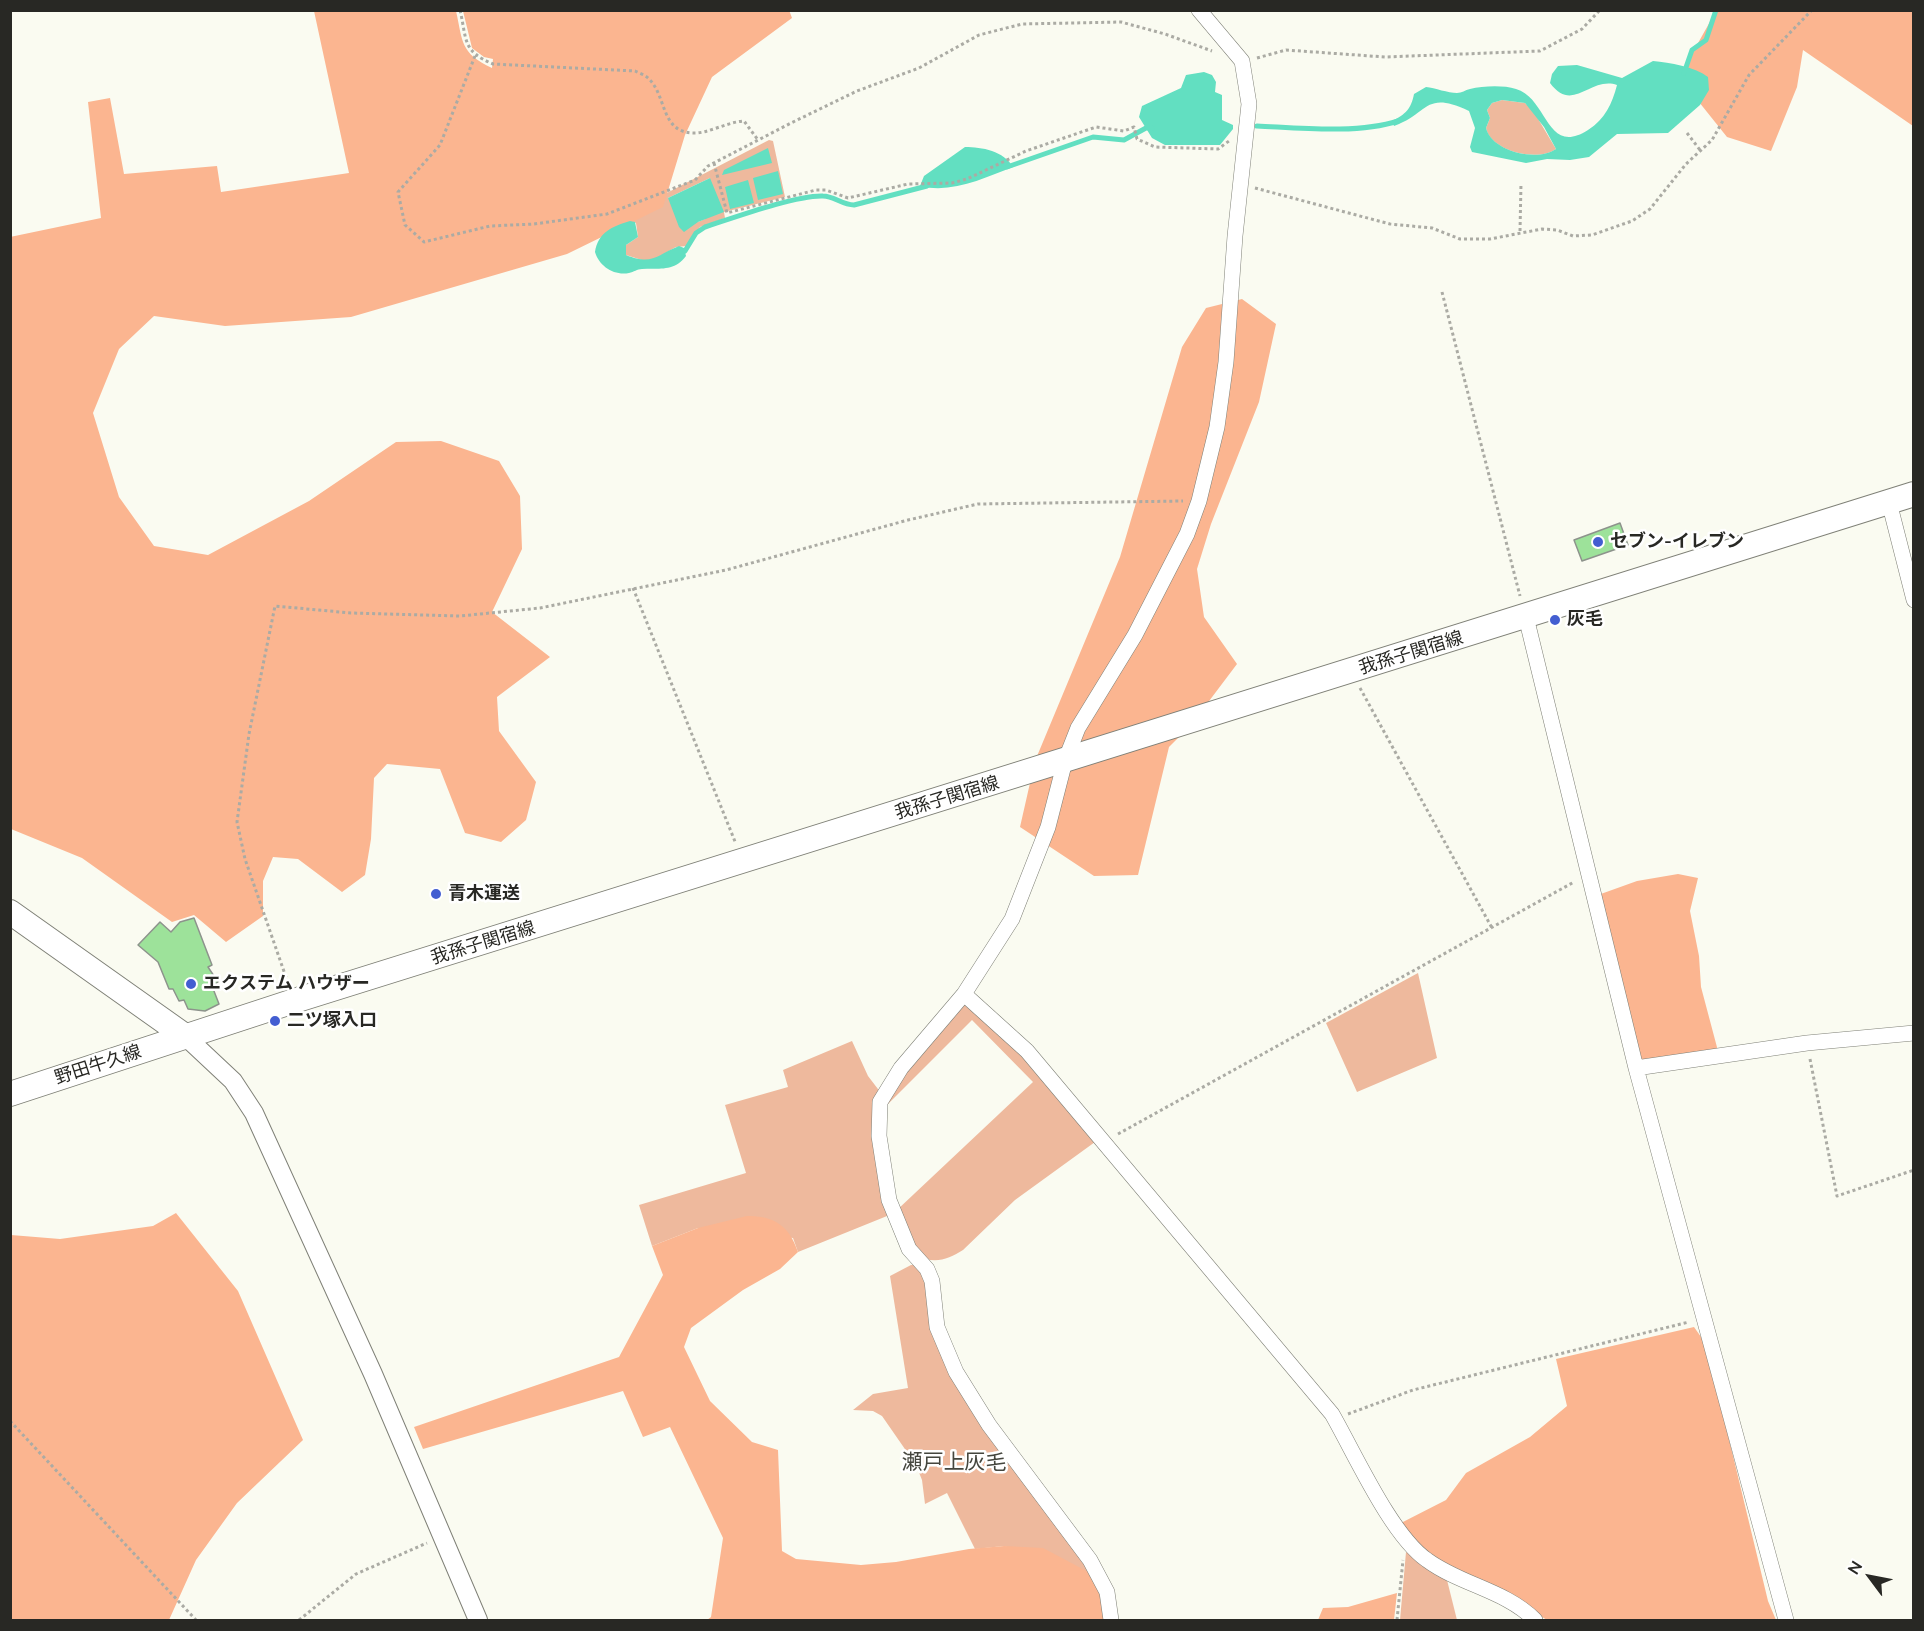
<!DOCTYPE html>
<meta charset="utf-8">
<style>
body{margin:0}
#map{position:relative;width:1924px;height:1631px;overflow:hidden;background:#fafbf1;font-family:Mulish,sans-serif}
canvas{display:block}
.frame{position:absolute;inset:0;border:12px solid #282824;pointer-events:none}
.north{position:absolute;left:1840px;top:1547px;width:60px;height:60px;-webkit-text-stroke:4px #fff;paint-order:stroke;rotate:302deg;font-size:16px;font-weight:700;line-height:24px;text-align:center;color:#282824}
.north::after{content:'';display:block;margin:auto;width:21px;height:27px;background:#282824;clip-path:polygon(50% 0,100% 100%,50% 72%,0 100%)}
</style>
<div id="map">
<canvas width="1924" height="1631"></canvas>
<div class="frame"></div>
<div class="north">N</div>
</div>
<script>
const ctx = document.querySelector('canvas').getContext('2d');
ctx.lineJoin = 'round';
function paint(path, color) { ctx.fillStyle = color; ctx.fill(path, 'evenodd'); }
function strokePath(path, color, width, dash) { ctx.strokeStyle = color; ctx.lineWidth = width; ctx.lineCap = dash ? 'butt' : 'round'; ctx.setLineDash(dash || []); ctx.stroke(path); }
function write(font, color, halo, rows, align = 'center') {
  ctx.font = font + ' Mulish,"Noto Sans JP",sans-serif'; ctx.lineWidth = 5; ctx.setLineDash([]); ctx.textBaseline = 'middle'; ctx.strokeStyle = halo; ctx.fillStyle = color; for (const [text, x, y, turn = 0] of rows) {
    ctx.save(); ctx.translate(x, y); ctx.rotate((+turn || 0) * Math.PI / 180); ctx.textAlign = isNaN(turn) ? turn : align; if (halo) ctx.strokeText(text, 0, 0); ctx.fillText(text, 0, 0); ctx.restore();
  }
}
const green = new Path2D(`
 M 1502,100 L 1525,103 L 1534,112 L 1556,149 C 1539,162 1491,152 1486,128 L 1490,118 L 1487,110 L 1492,103 Z
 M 769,140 L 773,141 L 785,197 L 724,212 L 725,218 L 700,227 L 687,246 L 676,247 L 653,260 L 645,261 L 626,255 L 626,245 L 638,237 L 636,223 L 630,221 L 659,197 ZM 710,178 L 705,219 L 698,222 L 668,198 Z
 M 1418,973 L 1437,1058 L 1357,1092 L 1326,1023 Z
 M 963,1002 L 1022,1052 L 1095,1142 L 1015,1200 L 963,1250 C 949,1259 933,1265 918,1255 L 897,1210 L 1033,1082 L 972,1020 L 885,1107 L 888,1092 Z
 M 852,1041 L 868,1076 L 881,1093 L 892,1214 L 798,1252 L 793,1238 L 698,1228 L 652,1246 L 639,1205 L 746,1173 L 725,1105 L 788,1087 L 783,1070 Z
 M 911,1265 L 914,1265 L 923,1272 L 939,1341 L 1094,1575 L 1004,1546 L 975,1549 L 947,1493 L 925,1504 L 922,1480 L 916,1465 L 882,1416 L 873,1411 L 853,1410 L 873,1394 L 908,1388 L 890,1276 Z
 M 1406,1552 L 1446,1576 L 1457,1620 L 1400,1620 Z`);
const forest = new Path2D(`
 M 789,10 L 792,18 L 712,77 L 685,135 L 663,207 L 567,254 L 351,317 L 225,326 L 154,316 L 119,349 L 93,413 L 119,497 L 154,546 L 208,555 L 309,501 L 396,442 L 441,441 L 499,461 L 520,496 L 522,549 L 492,612 L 550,657 L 497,697 L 499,731 L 536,782 L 526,820 L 501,842 L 465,833 L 440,769 L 387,764 L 374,778 L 371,839 L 365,875 L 342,892 L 298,859 L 273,857 L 263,881 L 263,916 L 226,942 L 194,915 L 172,922 L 82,858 L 11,829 L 10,237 L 101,218 L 88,102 L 110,98 L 124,174 L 217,166 L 221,192 L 349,173 L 314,11 L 456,11 C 463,42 460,53 492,68 L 493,59 L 484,57 L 472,48 L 463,11 Z
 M 1716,11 L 1913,11 L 1913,126 L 1803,50 L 1797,87 L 1771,151 L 1727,137 L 1679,77 Z
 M 1242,299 L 1276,324 L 1259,402 L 1211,524 L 1197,569 L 1204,617 L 1237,664 L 1191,725 L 1169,747 L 1138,875 L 1094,876 L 1020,827 L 1035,761 L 1120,557 L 1182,347 L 1206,308 Z
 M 1678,874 L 1698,878 L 1690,911 L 1699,956 L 1701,987 L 1718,1051 L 1638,1061 L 1598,895 L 1637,881 Z
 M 176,1213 L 238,1291 L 303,1440 L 237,1503 L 196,1560 L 169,1620 L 11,1620 L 11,1235 L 60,1239 L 153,1226 Z
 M 747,1216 C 774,1216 789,1225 798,1252 L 780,1269 L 743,1290 L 691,1328 L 684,1347 L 710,1401 L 752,1442 L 778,1450 L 782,1551 L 796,1559 L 861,1565 L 896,1562 L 969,1549 L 1004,1546 L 1043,1548 L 1094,1575 L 1107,1620 L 707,1620 L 711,1617 L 723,1538 L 670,1427 L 643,1437 L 623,1391 L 423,1449 L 414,1427 L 619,1357 L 663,1275 L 652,1246 L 698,1228 Z
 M 1694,1327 L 1706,1344 L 1768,1601 L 1776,1620 L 1547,1620 L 1526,1607 L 1436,1561 L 1399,1524 L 1446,1500 L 1466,1473 L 1530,1437 L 1567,1406 L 1556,1359 Z
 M 1397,1593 L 1394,1620 L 1318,1620 L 1323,1608 L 1348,1607 Z`);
const water = new Path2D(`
 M 1653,61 C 1670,63 1694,66 1708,77 L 1709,90 L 1700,105 L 1668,133 L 1617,134 L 1589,157 L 1570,160 L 1547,159 L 1526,163 L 1472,152 L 1470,147 L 1475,128 L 1469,111 C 1424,90 1430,113 1394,126 L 1392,121 C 1406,114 1411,109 1414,94 L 1426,87 C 1435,88 1448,93 1457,93 C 1462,93 1465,90 1470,89 C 1483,86 1503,85 1516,89 C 1548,98 1546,157 1588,130 C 1605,119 1612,104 1617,85 C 1590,76 1573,114 1550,83 L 1552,74 L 1558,66 L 1577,65 L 1622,78 ZM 1502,100 L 1525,103 L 1544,127 L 1556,149 C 1538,162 1492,152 1486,128 L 1490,118 L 1487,110 L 1492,103 Z
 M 1204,72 L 1212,75 L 1216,82 L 1215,92 L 1222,95 L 1222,120 L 1233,125 L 1233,129 L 1220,145 L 1165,145 L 1152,138 L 1139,117 L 1142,106 L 1181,88 L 1186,75 Z
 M 965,147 C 982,147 1004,151 1013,167 C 984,178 952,194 920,186 L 924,176 Z
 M 768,148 L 772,163 L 722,175 L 724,170 Z
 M 778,171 L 783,194 L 758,200 L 753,178 Z
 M 710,178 L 724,212 L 698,222 L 684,232 L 679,227 L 668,198 Z
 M 748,180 L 754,203 L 730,209 L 725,187 Z
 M 630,221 L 635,222 L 638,237 L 626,245 L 626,255 C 653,266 656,255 679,246 L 684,248 L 686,256 C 674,272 659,268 642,269 C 637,269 634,272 629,273 C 614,276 599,266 595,252 C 598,232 613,226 630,221 Z`);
const stream = new Path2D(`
 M 1684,73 L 1692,50 L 1706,40 L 1716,10
 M 1257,126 C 1300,128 1358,134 1398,121
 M 1007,167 L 1093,137 L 1124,140 L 1146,128 L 1152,128
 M 685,251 L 696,233 L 705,227 C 733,218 796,195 823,196 C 834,196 842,205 854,205 L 927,186`);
const building = new Path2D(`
 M 1620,523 L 1628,545 L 1582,561 L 1574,540 Z
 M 194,918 L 212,965 L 208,967 L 218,982 L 212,986 L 219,1004 L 205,1011 L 188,1009 L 184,1000 L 179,1001 L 173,989 L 169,989 L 158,962 L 138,945 L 160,922 L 171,932 L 180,922 Z`);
const path = new Path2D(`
 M 460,10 C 467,40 462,51 493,64 L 635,71 C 639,73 645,75 648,78 C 667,95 660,132 693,133 C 707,134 727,122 744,121 L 758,140
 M 475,56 L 440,145 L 398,192 L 405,225 L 424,242 L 490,226 L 534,224 L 607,214 L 695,180 L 708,166 L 791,123 L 857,91 L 919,68 L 979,35 L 1022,24 L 1121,22 L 1165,34 L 1212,51
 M 1257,58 L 1286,50 L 1385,57 L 1540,51 L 1582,29 L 1600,10
 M 1687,133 L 1700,150
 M 714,163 L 727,213 L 816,190 L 826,190 L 848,198 L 908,184 L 952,183 L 967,179 L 1026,151 L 1096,127 L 1124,131 L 1134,127 L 1137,139 L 1155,147 L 1218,149 L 1229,141
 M 1255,188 L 1390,224 L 1432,228 L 1460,239 L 1490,239 L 1542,229 L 1557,230 L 1573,236 L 1592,235 L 1632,221 L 1650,209 L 1686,164 L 1712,140 L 1749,75 L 1812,10
 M 1520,231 L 1521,183
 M 1442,292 L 1520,596
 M 633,588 L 736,844
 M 1360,688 L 1492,928
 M 288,983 L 245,859 L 237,822 L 249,734 L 275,606 L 351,613 L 460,616 L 540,608 L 726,570 L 908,520 L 978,504 L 1183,501
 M 1810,1059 L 1837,1196 L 1914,1170
 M 1118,1134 L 1574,882
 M 1348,1414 L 1413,1390 L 1689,1322
 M 10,1421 L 196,1620
 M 299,1620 L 356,1574 L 427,1543
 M 1397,1620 L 1403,1560`);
const minor = new Path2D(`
 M 1889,502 L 1914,600
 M 1526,617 L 1636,1068 L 1786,1620
 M 964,994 L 1027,1051 L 1332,1414 C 1355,1454 1391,1535 1427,1560 C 1461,1585 1505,1590 1535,1620
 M 1636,1068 L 1807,1043 L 1914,1033
 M 1111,1620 L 1107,1592 L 1090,1560 L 989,1425 L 956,1372 L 937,1327 L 932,1281 L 927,1269 L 909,1249 L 889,1200 L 879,1136 L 880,1102 L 901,1068 L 964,994 L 1012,919 L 1048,827 L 1065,761 L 1078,728 L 1135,635 L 1187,534 L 1199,501 L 1217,427 L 1226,362 L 1235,236 L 1249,104 L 1242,61 L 1199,10`);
const tertiary = new Path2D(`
 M 185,1036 L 233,1081 L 254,1113 L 373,1374 L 478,1620`);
const primary = new Path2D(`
 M 10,912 L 185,1036
 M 10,1094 L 294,1001 L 1914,494`);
const markers = [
 [1598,542,6,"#435ed1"],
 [1555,620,6,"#435ed1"],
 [436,894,6,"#435ed1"],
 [191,984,6,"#435ed1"],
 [275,1021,6,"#435ed1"]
];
const poiNames = [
 ["セブン-イレブン",1610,542],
 ["灰毛",1567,620],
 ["青木運送",448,894],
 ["エクステム ハウザー",203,984],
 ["二ツ塚入口",287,1021]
];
const streetNames = [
 ["我孫子関宿線",1411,653,-17],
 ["我孫子関宿線",947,798,-17],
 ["我孫子関宿線",483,943,-17],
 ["野田牛久線",98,1065,-18]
];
const quarterNames = [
 ["瀬戸上灰毛",954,1463]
];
paint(green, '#eeb99d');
paint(forest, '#fbb590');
paint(water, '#62dfc1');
strokePath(stream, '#62dfc1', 5);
paint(building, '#9de29a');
strokePath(building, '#8d938c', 1.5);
strokePath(minor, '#7f8077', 16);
strokePath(tertiary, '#7f8077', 20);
strokePath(primary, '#7f8077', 26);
strokePath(path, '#ababa4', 3, [3, 3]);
strokePath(minor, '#fff', 15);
strokePath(tertiary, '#fff', 18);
strokePath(primary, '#fff', 24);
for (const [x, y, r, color] of markers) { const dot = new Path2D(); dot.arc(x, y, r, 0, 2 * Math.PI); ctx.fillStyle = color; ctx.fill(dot); strokePath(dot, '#fff', 2); }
write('bold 18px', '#282824', '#fff', poiNames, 'left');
write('18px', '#282824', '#fff', streetNames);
write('21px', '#45463e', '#fff', quarterNames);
</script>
